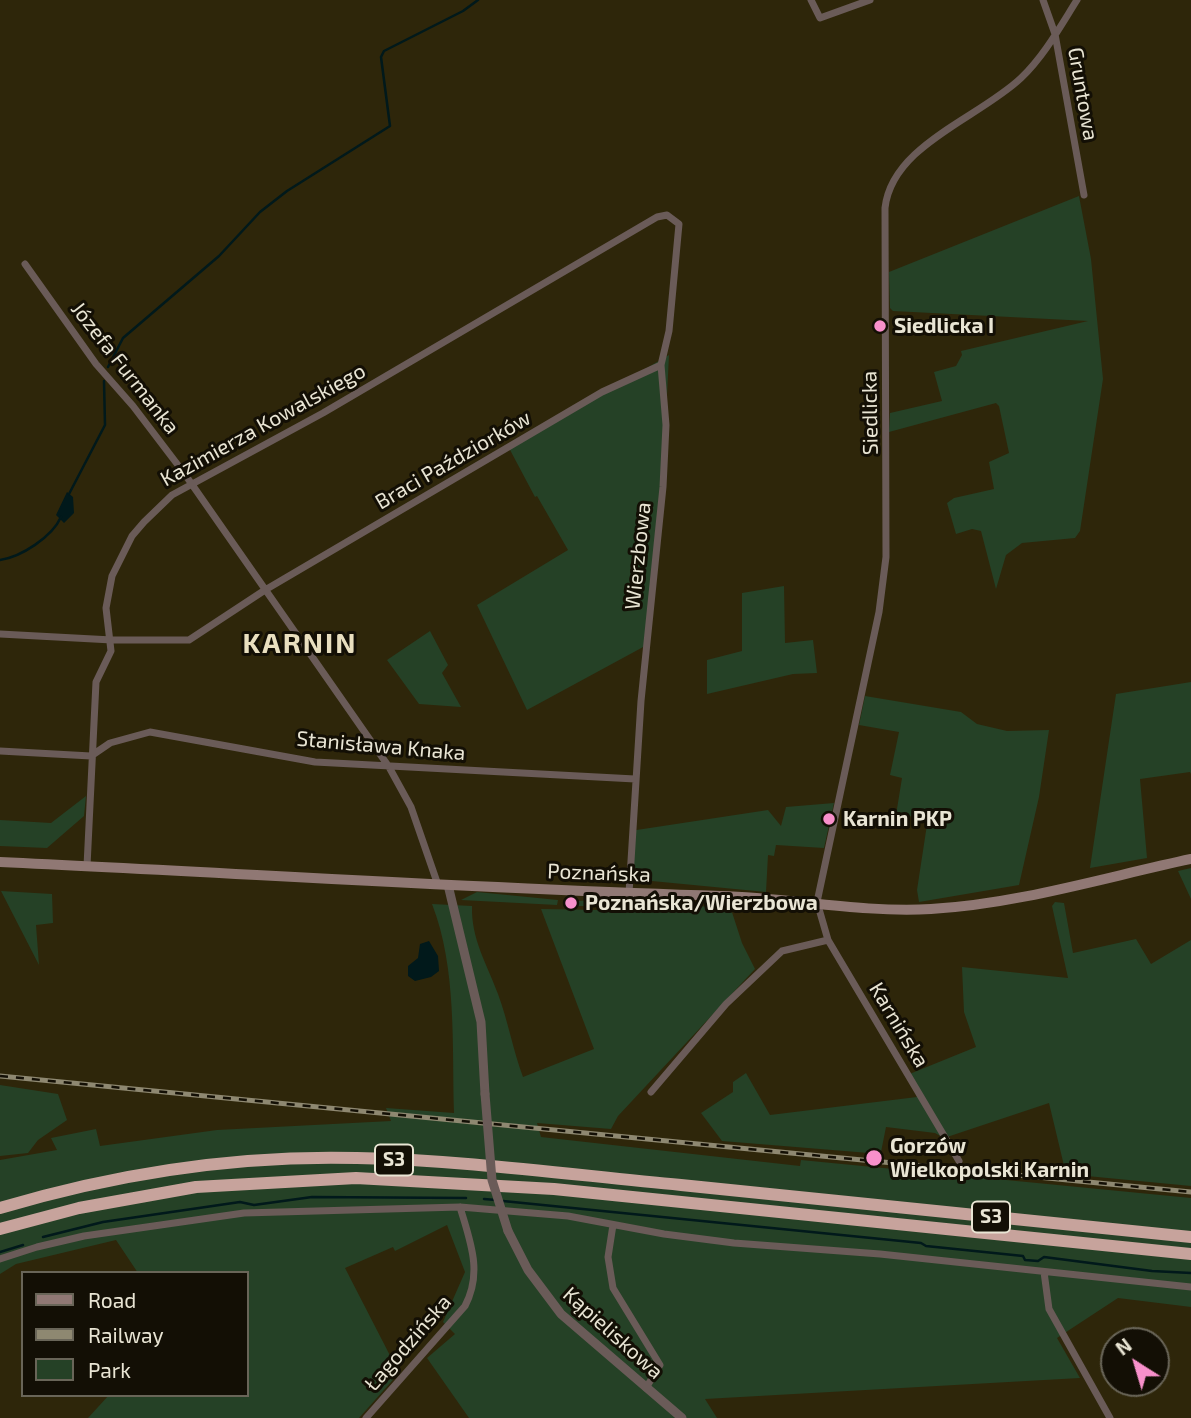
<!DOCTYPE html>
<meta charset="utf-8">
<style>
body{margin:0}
#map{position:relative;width:1191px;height:1418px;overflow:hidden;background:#2e260a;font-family:"Exo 2",sans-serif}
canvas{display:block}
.legend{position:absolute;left:21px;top:1271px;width:228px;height:126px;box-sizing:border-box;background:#130f05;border:2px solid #696558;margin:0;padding:9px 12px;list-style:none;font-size:21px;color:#e9e5d4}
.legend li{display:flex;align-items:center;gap:14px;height:35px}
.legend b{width:35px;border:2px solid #696558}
.north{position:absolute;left:1100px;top:1327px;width:70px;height:70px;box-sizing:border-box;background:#130f05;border:2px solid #696558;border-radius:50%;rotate:323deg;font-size:19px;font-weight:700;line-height:28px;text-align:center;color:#e9e5d4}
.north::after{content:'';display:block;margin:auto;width:24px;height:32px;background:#f890cb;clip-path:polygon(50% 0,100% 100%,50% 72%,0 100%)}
</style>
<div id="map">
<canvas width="1191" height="1418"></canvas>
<ul class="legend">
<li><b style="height:9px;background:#907874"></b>Road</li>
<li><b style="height:9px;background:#8e8871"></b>Railway</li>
<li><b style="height:19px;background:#254126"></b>Park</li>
</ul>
<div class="north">N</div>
</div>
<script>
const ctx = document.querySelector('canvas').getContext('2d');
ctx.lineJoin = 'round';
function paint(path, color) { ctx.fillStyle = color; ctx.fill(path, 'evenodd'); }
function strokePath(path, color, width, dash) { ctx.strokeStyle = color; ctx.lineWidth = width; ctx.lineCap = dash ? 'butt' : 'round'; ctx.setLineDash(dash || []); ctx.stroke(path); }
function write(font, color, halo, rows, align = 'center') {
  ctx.font = font + ' "Exo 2",sans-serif'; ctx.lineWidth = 6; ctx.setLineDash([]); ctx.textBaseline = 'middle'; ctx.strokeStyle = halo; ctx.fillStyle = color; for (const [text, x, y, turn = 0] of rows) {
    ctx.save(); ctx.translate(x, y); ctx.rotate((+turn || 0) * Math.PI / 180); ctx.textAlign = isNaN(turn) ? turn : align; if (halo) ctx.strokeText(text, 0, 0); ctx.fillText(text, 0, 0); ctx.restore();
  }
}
const green = new Path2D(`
 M 1079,196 L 1091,259 L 1103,379 L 1080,531 L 1075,538 L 1022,543 L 1006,555 L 996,589 L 981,531 L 972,529 L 956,534 L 947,503 L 954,498 L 994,489 L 989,462 L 1009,453 L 999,406 L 996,403 L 889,432 L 890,413 L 942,401 L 934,372 L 956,366 L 962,355 L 961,351 L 1088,321 L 893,311 L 890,308 L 889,272 Z
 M 669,355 L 661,516 L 645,646 L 527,710 L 477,605 L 568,550 L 537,496 L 535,497 L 509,448 Z
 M 784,586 L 785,643 L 813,640 L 817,673 L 793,674 L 707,694 L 707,660 L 742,651 L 742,593 Z
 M 430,631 L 448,665 L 442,673 L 461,707 L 419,704 L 387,660 Z
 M 1191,682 L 1191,774 L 1190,772 L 1140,779 L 1147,858 L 1090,868 L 1116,694 Z
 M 865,696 L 961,712 L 977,724 L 1007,731 L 1049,730 L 1039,797 L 1019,885 L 919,902 L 917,890 L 928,818 L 896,815 L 902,778 L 890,775 L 899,732 L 859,725 Z
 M 86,796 L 84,816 L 47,848 L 0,846 L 0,820 L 51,823 Z
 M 834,803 L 824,848 L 776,845 L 774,856 L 768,855 L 766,892 L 631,879 L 630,831 L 768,810 L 781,826 L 786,807 Z
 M 1191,868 L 1191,899 L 1178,871 Z
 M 1,891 L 52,894 L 53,923 L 36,925 L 39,965 Z
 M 477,892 L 558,900 L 557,905 L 461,900 Z
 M 615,898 L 611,906 L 577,906 L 578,901 Z
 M 1055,902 L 1064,903 L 1073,953 L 1136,939 L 1151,964 L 1191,940 L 1191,1186 L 1066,1174 L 1049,1103 L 944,1138 L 935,1133 L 886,1127 L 881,1152 L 869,1153 L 722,1141 L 701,1113 L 733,1092 L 733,1082 L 746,1073 L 770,1115 L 917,1097 L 907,1075 L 976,1047 L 964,1012 L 962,967 L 1068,978 L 1052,906 Z
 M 432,904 L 472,906 C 471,939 487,964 498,994 C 508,1021 513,1050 523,1077 L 594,1049 L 541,909 L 663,911 L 662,907 L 730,906 L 742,943 L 755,969 L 618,1116 L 611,1129 L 537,1123 L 541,1137 L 800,1166 L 801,1160 L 1191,1198 L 1191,1307 L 1118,1298 L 1057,1338 L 1080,1378 L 705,1399 L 717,1418 L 469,1418 L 427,1358 L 455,1334 L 443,1322 L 465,1272 L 447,1225 L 395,1251 L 393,1247 L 345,1268 L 399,1373 L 359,1418 L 88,1418 L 109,1395 L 247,1395 L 247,1273 L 138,1273 L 116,1240 L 16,1264 L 0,1274 L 0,1160 L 57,1150 L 51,1138 L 96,1129 L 100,1146 L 217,1130 L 391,1121 L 386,1108 L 454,1113 C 452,1046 457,968 432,904 Z
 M 0,1085 L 58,1094 L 67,1120 L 38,1140 L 28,1153 L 0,1156 Z`);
const water = new Path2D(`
 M 67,492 L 73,497 L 74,513 L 64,523 L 56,515 Z
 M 429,941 L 438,956 L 439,971 L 431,977 L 415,981 L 408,976 L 408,966 L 418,958 L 420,944 Z`);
const stream = new Path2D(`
 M 108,367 L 123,338 L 219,256 L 260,212 L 287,191 L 390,126 L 381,57 L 384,51 L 463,11 L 478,0
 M 69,494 L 105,425 L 104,381
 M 0,560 C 21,557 52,537 61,517
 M 484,1199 L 496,1200
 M 503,1201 L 921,1243 L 926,1246 L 1023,1256 L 1025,1260 L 1038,1261 L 1044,1257 L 1152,1271 L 1191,1273
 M 43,1237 L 103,1222 L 240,1202 L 254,1205 L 312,1197 L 466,1198
 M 0,1252 L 23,1245`);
const minor = new Path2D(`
 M 811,0 L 820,18 L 870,0
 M 1043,0 L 1055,34 L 1084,195
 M 25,264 L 96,364 L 133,406 L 184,473 L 389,767 L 411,807 L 438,885
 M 0,634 L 112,640 L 189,640 L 265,590 L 602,392 L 661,365
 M 0,751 L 91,756 L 110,743 L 150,732 L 315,762 L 635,779
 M 87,866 L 96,682 L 111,651 L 106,608 L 112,576 L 132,536 L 144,522 L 172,495 L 323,413 L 657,217 L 667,215 L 679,224 L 669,331 L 661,365 L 666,425 L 663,487 L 641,701 L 629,893
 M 651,1092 L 726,1004 L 782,951 L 828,940
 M 959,1161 L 828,940 L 817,902 L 879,612 L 886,557 L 885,208 C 892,145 979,118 1021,78 C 1044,56 1060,27 1077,0
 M 613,1225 L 608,1257 L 613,1288 L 660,1365 L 646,1388
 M 0,1259 L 37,1247 L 84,1236 L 244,1213 L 460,1207 L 568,1216 L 664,1234 L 734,1243 L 880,1254 L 1191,1287
 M 1044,1272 L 1049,1309 L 1110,1418
 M 366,1418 L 465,1306 C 483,1272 470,1241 460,1207`);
const tertiary = new Path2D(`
 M 448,885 L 481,1022 L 485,1094
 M 508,1231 L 528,1270 L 561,1314 L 682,1418`);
const secondary = new Path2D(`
 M 0,862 C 240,873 481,889 721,896 C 791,898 861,913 931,909 C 1018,904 1106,877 1191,859`);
const motorway = new Path2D(`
 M 0,1208 C 114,1174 237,1155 357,1158 C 465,1160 573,1175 681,1185 C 851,1202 1021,1220 1191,1237
 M 0,1229 L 79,1208 L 196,1187 L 356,1178 L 554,1189 L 1191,1254`);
const rail = new Path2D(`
 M 0,1076 L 1191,1192`);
const tertiaryBridge = new Path2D(`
 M 485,1094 L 492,1180 L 508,1231`);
const markers = [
 [880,326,7,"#f890cb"],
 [829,819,7,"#f890cb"],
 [571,903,7,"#f890cb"],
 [874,1158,9,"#f890cb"]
];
const shields = [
 [394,1160,38],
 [991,1217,38]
];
const shieldNames = [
 ["S3",394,1160],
 ["S3",991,1217]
];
const streetNames = [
 ["Gruntowa",1083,94,80],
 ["Józefa Furmanka",125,368,52],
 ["Siedlicka",870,413,-91],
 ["Kazimierza Kowalskiego",263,425,-29],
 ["Braci Paździorków",453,460,-30],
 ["Wierzbowa",638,556,-84],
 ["Stanisława Knaka",381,746,5],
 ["Poznańska",599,873,2],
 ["Karnińska",899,1025,59],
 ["Kąpieliskowa",613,1333,42],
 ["Łagodzińska",408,1343,-49]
];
const poiNames = [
 ["Siedlicka I",894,326],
 ["Karnin PKP",843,819],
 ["Poznańska/Wierzbowa",585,903],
 ["Gorzów",890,1146],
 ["Wielkopolski Karnin",890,1170]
];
const districtNames = [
 ["KARNIN",300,644]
];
paint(green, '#254126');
paint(water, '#01191b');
strokePath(stream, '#01191b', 2.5);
strokePath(minor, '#6a5b58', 7);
strokePath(tertiary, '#6a5b58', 9);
strokePath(secondary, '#907874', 10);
strokePath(motorway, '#c7a39c', 12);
strokePath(rail, '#8e8871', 5);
strokePath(rail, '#130f05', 2.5, [8]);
strokePath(tertiaryBridge, '#6a5b58', 9);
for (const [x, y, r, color] of markers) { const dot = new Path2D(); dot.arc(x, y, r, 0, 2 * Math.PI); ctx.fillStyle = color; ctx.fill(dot); strokePath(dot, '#130f05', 2.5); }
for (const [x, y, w] of shields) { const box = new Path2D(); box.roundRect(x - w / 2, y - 15.5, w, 31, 5); ctx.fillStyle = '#130f05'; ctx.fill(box); strokePath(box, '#e9e5d4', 2); }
write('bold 19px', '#e9e5d4', null, shieldNames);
write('21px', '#e9e5d4', '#130f05', streetNames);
write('bold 21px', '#e9e5d4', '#130f05', poiNames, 'left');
ctx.letterSpacing = '2px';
write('bold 28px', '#e9dfbf', '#130f05', districtNames);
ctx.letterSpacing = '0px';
</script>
